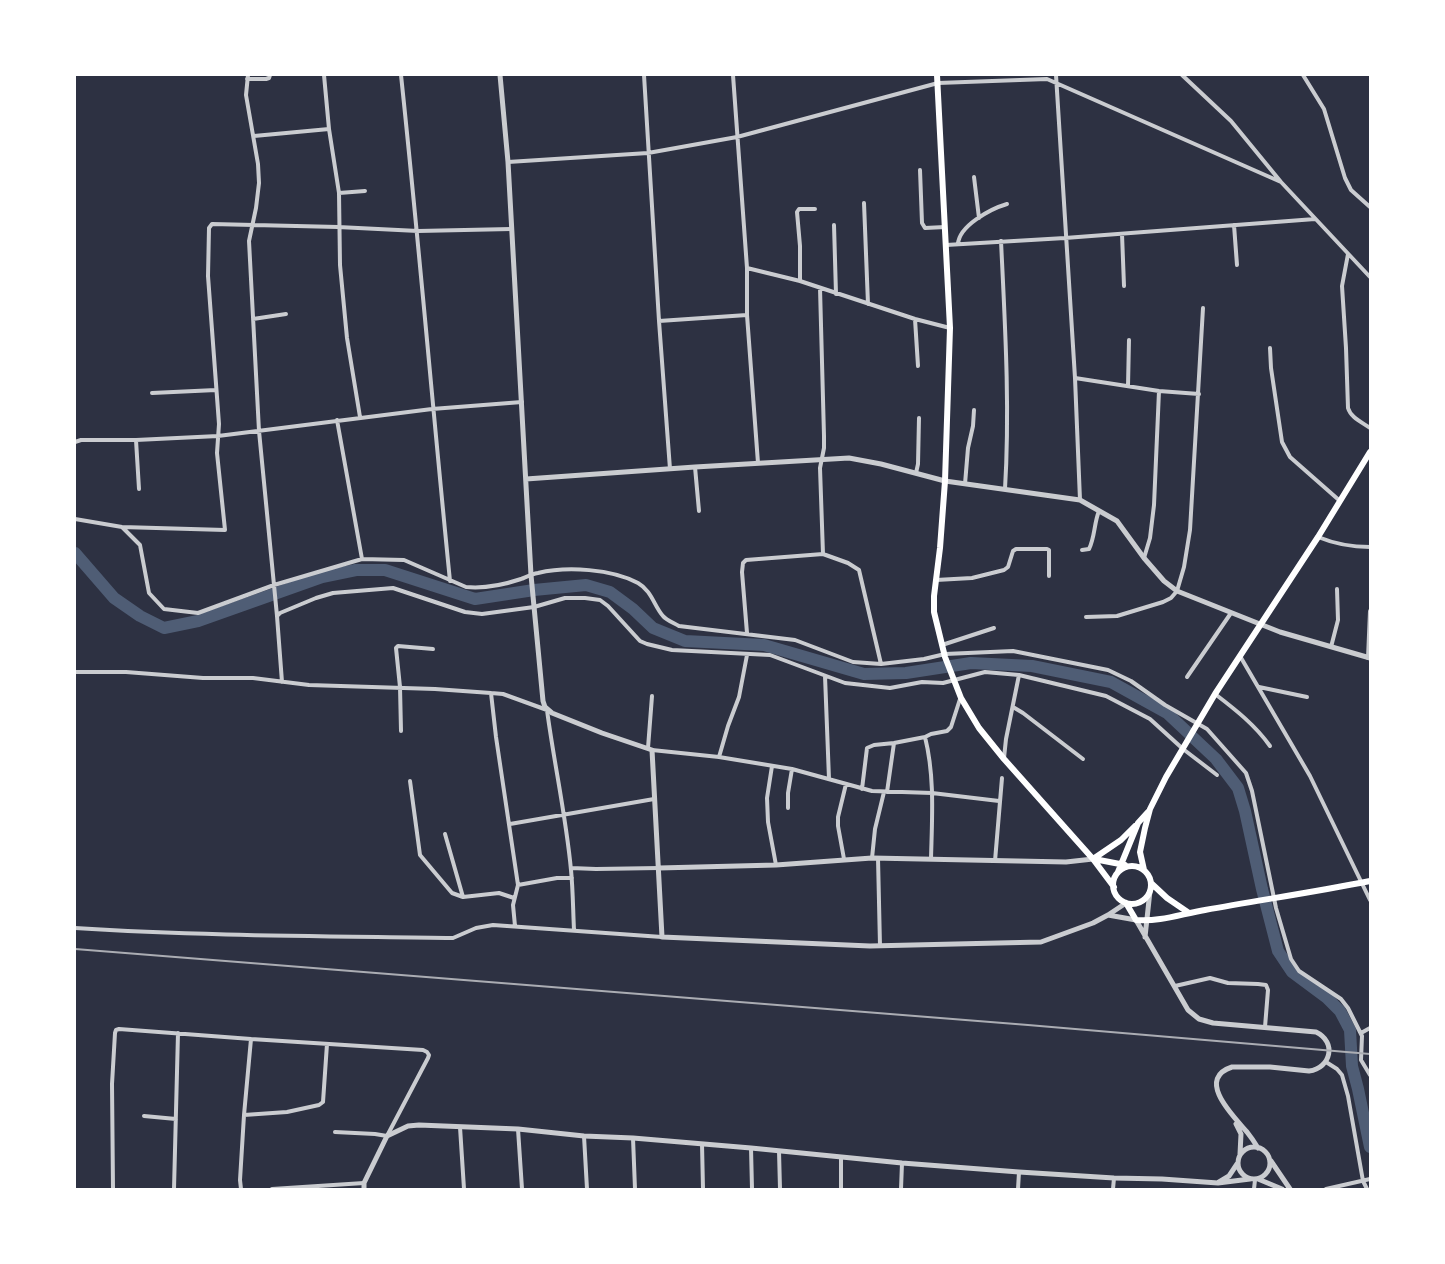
<!DOCTYPE html>
<style>
body{margin:0}
#map{position:relative;width:1445px;height:1264px;overflow:hidden;background:#2d3142;font-family:Roboto,sans-serif}
canvas{display:block}
.frame{position:absolute;inset:0;border:76px solid #fff;pointer-events:none}
</style>
<div id="map">
<canvas width="1445" height="1264"></canvas>
<div class="frame"></div>
</div>
<script>
const ctx = document.querySelector('canvas').getContext('2d');
ctx.lineJoin = 'round';
function strokePath(path, color, width, dash) { ctx.strokeStyle = color; ctx.lineWidth = width; ctx.lineCap = dash ? 'butt' : 'round'; ctx.setLineDash(dash || []); ctx.stroke(path); }
const river = new Path2D(`
 M 75,553 L 114,598 L 140,616 L 164,628 L 198,621 L 322,577 L 356,570 L 385,570 L 475,599 L 534,590 L 586,585 L 610,592 L 633,609 L 653,628 L 685,641 L 764,645 L 864,674 L 906,673 L 971,663 L 1032,666 L 1111,682 L 1167,713 L 1216,759 L 1238,788 L 1245,811 L 1262,889 L 1278,951 L 1292,972 L 1327,998 L 1340,1011 L 1350,1030 L 1352,1066 L 1358,1089 L 1370,1147`);
const minor = new Path2D(`
 M 248,75 L 246,95 L 258,164 L 259,183 L 256,208 L 249,241 L 259,431 L 277,616 L 282,682
 M 324,75 L 329,129 L 339,193 L 340,265 L 347,338 L 360,417
 M 401,75 C 419,244 433,412 450,581
 M 644,75 L 659,321 L 670,469
 M 733,75 L 747,268 L 747,315 L 758,463
 M 1056,75 L 1075,378 L 1080,500
 M 1182,75 L 1231,121 L 1281,182 L 1370,277
 M 1303,75 L 1324,109 L 1345,178 L 1351,190 L 1370,207
 M 247,79 L 266,79 L 269,78 L 270,75
 M 254,136 L 329,129
 M 508,162 L 648,153 L 737,137 L 938,83 L 1047,79 L 1281,182
 M 920,170 L 922,223 L 925,228 L 945,227
 M 974,177 L 979,218
 M 339,193 L 365,191
 M 864,203 L 868,304
 M 834,225 L 836,294
 M 1234,225 L 1237,265
 M 1122,234 L 1124,286
 M 1001,241 C 1005,324 1010,407 1005,489
 M 958,244 C 959,226 990,209 1007,204
 M 946,245 L 1065,238 L 1315,219
 M 1348,254 L 1342,286 L 1346,348 L 1348,408 C 1351,418 1362,422 1370,428
 M 747,268 L 800,281 L 915,319 L 950,328
 M 800,281 L 800,246 L 797,212 L 799,209 L 815,209
 M 820,288 L 824,436 L 824,448 L 820,468 L 823,554
 M 253,319 L 286,314
 M 915,319 L 918,366
 M 659,321 L 747,315
 M 1270,348 L 1271,368 L 1282,442 L 1290,457 L 1340,501
 M 1075,378 L 1159,391 L 1199,394
 M 1128,386 L 1129,340
 M 152,393 L 216,390
 M 337,420 L 362,559
 M 136,440 L 139,489
 M 75,442 L 81,440 L 136,440 L 218,436 L 432,409 L 522,402
 M 695,467 L 699,511
 M 916,473 L 918,464 L 919,418
 M 965,484 L 968,448 L 973,426 L 974,410
 M 75,519 L 122,527 L 225,530 L 217,453 L 219,424 L 208,276 L 209,228 L 212,224 L 338,227 L 418,231 L 511,229
 M 122,527 L 140,545 L 149,593 L 164,609 L 198,613 L 274,585 L 362,559 L 404,560 L 466,587 C 485,589 503,585 521,579 C 526,577 532,574 538,573 C 567,566 612,569 638,583 C 652,591 654,606 663,616 C 666,620 674,623 679,626 L 795,640 L 853,662 L 881,664 L 924,659 L 945,654 L 1013,651 L 1108,670 L 1131,681 L 1165,705 L 1207,729 L 1246,773 L 1252,791 L 1276,908 L 1291,959 L 1299,971 L 1341,999 L 1348,1008 L 1362,1036 L 1361,1060 L 1370,1075
 M 1318,537 C 1335,544 1352,547 1370,547
 M 1082,550 L 1089,549 C 1095,537 1094,523 1099,511
 M 1144,558 L 1150,538 L 1154,505 L 1159,391
 M 936,580 L 972,578 L 1004,570 L 1008,567 L 1013,551 L 1016,549 L 1047,549 L 1049,550 L 1049,576
 M 277,616 L 280,613 L 316,598 L 333,593 L 393,588 L 465,612 L 482,614 L 534,607 L 565,598 L 585,598 L 600,600 L 608,606 L 640,641 L 647,644 L 672,650 L 770,655 L 845,683 L 890,688 L 922,682 L 943,683 L 985,672 L 1019,675 L 1106,696 L 1150,719 L 1183,749 L 1217,775
 M 1086,617 L 1117,616 L 1163,602 L 1171,598 L 1177,591 L 1184,567 L 1190,530 L 1203,308
 M 747,633 L 742,572 L 743,563 L 746,560 L 823,554 L 848,563 L 859,570 L 881,664
 M 942,645 L 994,628
 M 1331,647 L 1338,620 L 1337,589
 M 1240,656 L 1310,776 L 1370,900
 M 1368,658 L 1370,611
 M 75,672 L 126,672 L 203,678 L 253,678 L 309,685 L 435,689 L 491,693 L 503,694 L 547,710 C 554,763 566,816 571,870 C 573,890 573,910 574,930
 M 825,676 L 829,779
 M 1187,677 L 1231,613
 M 1259,687 L 1307,697
 M 491,693 L 496,737 L 518,885 L 513,905 L 515,926
 M 1215,694 C 1236,710 1255,725 1270,746
 M 1013,707 L 1023,713 L 1083,759
 M 401,731 L 400,687 L 396,648 L 398,646 L 433,649
 M 925,737 C 935,777 932,818 931,859
 M 648,748 L 652,696
 M 652,750 L 719,757 L 792,769 L 872,791 L 932,793 L 999,801
 M 719,757 L 728,726 L 739,697 L 747,655
 M 1004,758 L 1006,739 L 1019,675
 M 772,766 L 767,798 L 768,822 L 776,865
 M 410,781 L 420,855 L 452,893 L 463,897 L 499,893 L 514,898
 M 862,789 L 867,748 L 874,745 L 894,743 L 925,737 L 931,734 L 947,731 L 951,727 L 960,699
 M 887,792 L 894,743
 M 788,808 L 788,793 L 792,769
 M 510,824 L 654,799
 M 445,834 L 463,897
 M 872,858 L 875,829 L 884,792
 M 878,858 L 880,946
 M 844,859 L 838,826 L 838,817 L 846,784
 M 995,861 L 1002,778
 M 571,868 L 596,869 L 659,868
 M 518,885 L 557,878 L 572,878
 M 75,928 C 201,936 327,936 453,938 L 476,928 L 493,925 L 662,937
 M 1175,986 L 1210,978 L 1228,983 L 1258,984 L 1266,985 L 1268,990 L 1265,1027
 M 1361,1033 L 1370,1028
 M 1326,1062 L 1337,1069 L 1342,1075 L 1348,1096 L 1363,1181 L 1367,1189
 M 244,1115 L 287,1112 L 319,1105 L 323,1102 L 327,1044
 M 144,1116 L 176,1119
 M 460,1127 L 464,1189
 M 518,1129 L 522,1189
 M 584,1136 L 587,1189
 M 633,1138 L 635,1189
 M 702,1144 L 703,1189
 M 751,1148 L 752,1189
 M 779,1151 L 780,1189
 M 841,1157 L 841,1189
 M 113,1189 L 112,1084 L 115,1033 L 116,1030 L 119,1029 L 251,1039 L 423,1050 L 427,1052 L 429,1055 L 428,1058 L 387,1136 L 375,1134 L 335,1132
 M 174,1189 L 178,1033
 M 241,1189 L 240,1180 L 244,1115 L 251,1039
 M 272,1189 L 364,1183
 M 901,1189 L 902,1163
 M 1018,1189 L 1019,1172
 M 1113,1189 L 1114,1178
 M 1254,1189 L 1255,1180
 M 1326,1189 L 1370,1179`);
const tertiary = new Path2D(`
 M 500,75 L 508,162 L 531,575 L 543,701 L 545,707 L 552,713 L 602,733 L 652,750 L 662,937 L 870,946 L 1041,942 L 1093,923 L 1108,915 L 1126,903
 M 526,479 L 695,467 L 849,458 L 881,464 L 945,481 L 1080,500 L 1117,521 L 1144,558 L 1164,581 L 1177,591 L 1280,632 L 1370,658
 M 659,868 L 776,865 L 872,858 L 1066,862 L 1093,859
 M 1108,915 L 1136,920 L 1188,1010 L 1199,1019 L 1213,1023 L 1316,1032 C 1337,1042 1331,1068 1309,1071 L 1270,1067 L 1232,1067 C 1195,1079 1234,1117 1247,1132 C 1251,1137 1255,1143 1258,1148
 M 1145,937 L 1150,891
 M 1236,1124 L 1241,1134 L 1240,1154
 M1238 1163a16 16 0 1 1 32 0a16 16 0 1 1-32 0Z
 M 1271,1161 L 1290,1189
 M 1258,1179 L 1282,1189
 M 1219,1182 L 1229,1176 L 1237,1164
 M 364,1189 L 364,1183 L 387,1136 L 408,1126 L 419,1125 L 518,1129 L 584,1136 L 633,1138 L 751,1148 L 902,1163 L 1019,1172 L 1114,1178 L 1162,1179 L 1218,1183 L 1250,1179`);
const secondary = new Path2D(`
 M 937,75 L 950,328 L 945,481 L 940,548 L 934,596 L 934,612 L 945,657 L 961,698 L 979,728 L 1004,759 L 1093,859 L 1114,887
 M 1093,859 L 1121,840 L 1135,826
 M 1094,859 L 1125,865
 M1113 885a19 19 0 1 1 38 0a19 19 0 1 1-38 0Z
 M 1144,870 L 1140,852 L 1145,828 L 1150,809 L 1166,777 L 1215,694 L 1318,537 L 1370,452
 M 1118,872 L 1138,823 L 1148,812
 M 1151,883 L 1167,898 L 1189,913
 M 1126,903 L 1136,920 C 1160,922 1181,914 1205,910 C 1260,900 1315,892 1370,881`);
const rail = new Path2D(`
 M 75,949 L 1028,1025 L 1370,1054`);
strokePath(river, '#4f5d75', 12);
strokePath(minor, '#caccd0', 4);
strokePath(tertiary, '#caccd0', 5);
strokePath(secondary, '#fff', 6);
strokePath(rail, '#abadb3', 2);
</script>
